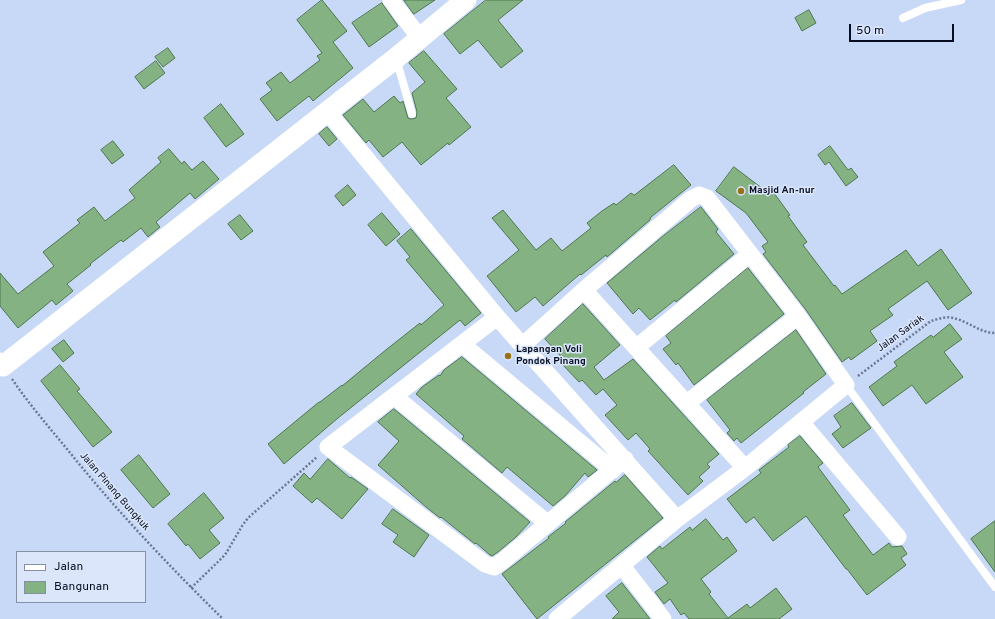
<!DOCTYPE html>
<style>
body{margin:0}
#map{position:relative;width:995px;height:619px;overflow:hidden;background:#c8d9f8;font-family:Overpass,sans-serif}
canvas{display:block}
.legend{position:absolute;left:16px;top:551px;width:130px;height:52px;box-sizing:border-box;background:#dbe6fb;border:1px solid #8690a3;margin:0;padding:5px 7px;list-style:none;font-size:12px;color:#060e20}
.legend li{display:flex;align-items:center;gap:8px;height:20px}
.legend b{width:20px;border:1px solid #8690a3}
.scale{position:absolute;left:849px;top:24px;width:105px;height:18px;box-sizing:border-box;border:2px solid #060e20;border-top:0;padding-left:5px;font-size:12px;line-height:14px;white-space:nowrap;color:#060e20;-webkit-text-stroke:3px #dbe6fb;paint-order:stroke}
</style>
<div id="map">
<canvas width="995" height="619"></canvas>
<ul class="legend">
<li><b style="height:5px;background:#fff"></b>Jalan</li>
<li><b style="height:11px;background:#84b282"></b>Bangunan</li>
</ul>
<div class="scale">50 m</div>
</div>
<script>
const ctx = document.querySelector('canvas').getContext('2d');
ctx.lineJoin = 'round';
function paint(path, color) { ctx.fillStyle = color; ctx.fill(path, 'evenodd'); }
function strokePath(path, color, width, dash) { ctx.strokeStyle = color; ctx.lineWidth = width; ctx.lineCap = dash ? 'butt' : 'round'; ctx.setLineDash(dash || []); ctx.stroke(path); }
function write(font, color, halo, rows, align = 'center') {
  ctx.font = font + ' Overpass,sans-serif'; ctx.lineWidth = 3; ctx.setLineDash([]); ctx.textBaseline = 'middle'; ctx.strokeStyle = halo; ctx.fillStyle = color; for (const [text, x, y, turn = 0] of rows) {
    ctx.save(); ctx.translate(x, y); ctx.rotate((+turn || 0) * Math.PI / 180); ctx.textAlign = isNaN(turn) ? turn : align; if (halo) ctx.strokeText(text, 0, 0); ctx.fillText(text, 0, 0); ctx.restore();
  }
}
const building = new Path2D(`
 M 322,0 L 347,31 L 333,42 L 353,68 L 313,101 L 309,96 L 277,121 L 260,99 L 272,90 L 266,83 L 281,72 L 290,83 L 320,60 L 317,56 L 322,53 L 297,20 Z
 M 404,0 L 435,0 L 414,14 Z
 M 486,0 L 523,0 L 498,20 L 523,51 L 501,68 L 478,40 L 460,54 L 444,34 Z
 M 382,3 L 398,26 L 369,47 L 352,23 Z
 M 809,10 L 816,23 L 802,31 L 795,18 Z
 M 168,48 L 175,58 L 163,67 L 155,57 Z
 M 424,51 L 457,89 L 446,98 L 471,127 L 449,145 L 448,143 L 421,165 L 402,142 L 383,157 L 369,140 L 366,143 L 343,115 L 363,99 L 374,112 L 394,96 L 400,103 L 403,101 L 408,118 L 411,119 L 416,118 L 417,112 L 412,93 L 425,82 L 409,63 Z
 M 156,61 L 165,73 L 144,89 L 135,77 Z
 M 221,104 L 244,134 L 226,147 L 204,118 Z
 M 327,127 L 337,139 L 329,146 L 319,134 Z
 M 113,141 L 124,155 L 112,164 L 101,150 Z
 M 830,146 L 848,170 L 851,168 L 858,177 L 846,186 L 829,162 L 825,165 L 818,155 Z
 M 169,149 L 182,164 L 184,161 L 192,170 L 203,161 L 219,179 L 195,199 L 190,193 L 156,222 L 160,227 L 148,237 L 141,228 L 123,242 L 121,240 L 90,264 L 91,265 L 67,284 L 73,291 L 56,305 L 52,300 L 18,328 L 0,306 L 0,273 L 18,294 L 54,266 L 43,252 L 80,223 L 77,220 L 94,207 L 105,221 L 135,198 L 129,190 L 161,162 L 158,158 Z
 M 674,165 L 691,185 L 651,217 L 650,219 L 650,220 L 607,257 L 606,255 L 581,275 L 580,274 L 543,306 L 535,297 L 516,312 L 487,276 L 519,250 L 492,218 L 503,210 L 536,250 L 551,238 L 562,251 L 591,228 L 587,223 L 602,211 L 614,203 L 616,205 L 631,193 L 634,195 Z
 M 734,167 L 771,195 L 774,193 L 790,215 L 788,216 L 807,242 L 803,245 L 834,286 L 835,285 L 842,294 L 906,250 L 918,266 L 941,249 L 972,293 L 948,310 L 927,281 L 888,309 L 893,315 L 870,331 L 877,341 L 851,360 L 849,357 L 842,362 L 806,310 L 763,254 L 766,252 L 762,246 L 768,242 L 746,213 L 716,191 Z
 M 348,185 L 356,195 L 343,206 L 335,196 Z
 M 701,207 L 718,229 L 716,232 L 734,254 L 676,302 L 675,300 L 650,320 L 639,308 L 633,314 L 607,283 L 663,236 Z
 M 382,213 L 400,234 L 386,246 L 368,225 Z
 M 240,215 L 253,231 L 241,240 L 228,224 Z
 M 411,229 L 481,313 L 465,326 L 460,320 L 338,418 L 284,464 L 268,444 L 319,402 L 320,402 L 342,385 L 342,386 L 387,349 L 420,323 L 421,325 L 444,305 L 406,260 L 410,257 L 397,241 Z
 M 748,268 L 784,314 L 694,385 L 678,363 L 676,365 L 663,349 L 671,343 L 666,336 Z
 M 583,304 L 620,345 L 594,367 L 604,380 L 633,359 L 719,454 L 707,464 L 710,467 L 699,477 L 703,481 L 688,495 L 648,451 L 650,449 L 636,433 L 628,440 L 605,415 L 617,405 L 603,389 L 596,395 L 582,380 L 579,382 L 563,365 L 566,362 L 545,339 Z
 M 950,324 L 962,339 L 944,352 L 963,377 L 926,404 L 912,385 L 883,406 L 869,387 L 897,366 L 894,362 L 931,335 L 933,337 Z
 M 796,330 L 826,374 L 803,392 L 804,393 L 741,443 L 737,438 L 734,441 L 727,433 L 730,430 L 707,400 Z
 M 64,340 L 74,353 L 63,362 L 52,349 Z
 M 462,357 L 597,470 L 588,477 L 585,473 L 565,496 L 553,506 L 507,467 L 502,473 L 462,439 L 464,436 L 416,394 L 422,387 L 439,375 L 440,376 L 444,370 Z
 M 60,365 L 80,389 L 77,391 L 112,432 L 93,447 L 41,381 Z
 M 852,403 L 871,428 L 843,448 L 832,434 L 841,427 L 834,416 Z
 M 394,409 L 530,522 L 516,537 L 498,552 L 492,556 L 490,555 L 476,543 L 475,544 L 441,517 L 440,518 L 426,507 L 378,465 L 399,441 L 378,422 Z
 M 800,436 L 823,463 L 818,467 L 850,510 L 843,515 L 873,555 L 889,543 L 892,547 L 902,546 L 907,554 L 901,558 L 906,565 L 867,595 L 847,569 L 846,569 L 806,516 L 773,541 L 754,517 L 746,523 L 727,499 L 761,473 L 759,470 L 789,447 L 788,445 Z
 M 139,455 L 170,494 L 153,508 L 121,470 Z
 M 328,459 L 350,478 L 351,477 L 368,489 L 342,519 L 317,498 L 312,503 L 293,486 L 304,473 L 310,479 Z
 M 625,475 L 663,518 L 537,619 L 502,574 L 549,538 L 548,537 L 566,523 L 565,522 L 615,481 L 616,482 Z
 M 204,493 L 224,518 L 209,530 L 220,543 L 200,559 L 188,544 L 186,546 L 168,524 Z
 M 393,509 L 429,535 L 414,557 L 393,542 L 398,535 L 382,524 Z
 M 706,519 L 723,540 L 727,537 L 737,551 L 701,579 L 711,592 L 709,594 L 728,618 L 747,604 L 750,608 L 776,588 L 792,609 L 779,619 L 689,619 L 684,613 L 681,615 L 670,599 L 664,604 L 655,592 L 668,583 L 647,557 L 660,546 L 662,549 L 690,527 L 692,530 Z
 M 995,521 L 995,572 L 971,539 Z
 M 622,583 L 650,619 L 612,619 L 619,612 L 606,596 Z`);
const path = new Path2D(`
 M 858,376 L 931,321 C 938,319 946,316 953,318 C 968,321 980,333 995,333
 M 12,379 C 29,404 48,426 67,449 C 115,509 168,565 223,619
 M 191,588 L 225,555 L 242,526 L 248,518 L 317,457`);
const service = new Path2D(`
 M 903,18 L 925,8 L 961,0
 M 396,58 L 412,114
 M 846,385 L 995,587`);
const minor = new Path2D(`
 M 391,0 L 420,38
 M 327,111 L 497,317 L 677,519
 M 584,290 L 745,468
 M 497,317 L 328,447 L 485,564 L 494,567 L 504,560 L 625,459
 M 462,344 L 613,470
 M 523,345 L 584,290 L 691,199 L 699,195 L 707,198 L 798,316 L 846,385 L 745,468 L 677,519 L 557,619
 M 637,347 L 750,254
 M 394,396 L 547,523
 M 687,403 L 798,316
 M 801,422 L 898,537
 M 622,566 L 663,619`);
const tertiary = new Path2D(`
 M 0,363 L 3,366 L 396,58 L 466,0`);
const markers = [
 [741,191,4,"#96711a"],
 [508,356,4,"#96711a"]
];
const poiNames = [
 ["Masjid An-nur",749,191],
 ["Lapangan Voli",516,350],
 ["Pondok Pinang",516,362]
];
const streetNames = [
 ["Jalan Sariak",901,334,-36],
 ["Jalan Pinang Bungkuk",114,492,49]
];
paint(building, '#84b282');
strokePath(building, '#4e764c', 1);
strokePath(path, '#6a7790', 2.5, [2, 2]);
strokePath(service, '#fff', 8);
strokePath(minor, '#fff', 17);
strokePath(tertiary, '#fff', 21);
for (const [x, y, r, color] of markers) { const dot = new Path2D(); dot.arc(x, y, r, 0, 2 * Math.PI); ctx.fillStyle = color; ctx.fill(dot); strokePath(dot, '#dbe6fb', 1.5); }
write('bold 10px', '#060e20', '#dbe6fb', poiNames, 'left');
write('10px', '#060e20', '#dbe6fb', streetNames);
</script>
